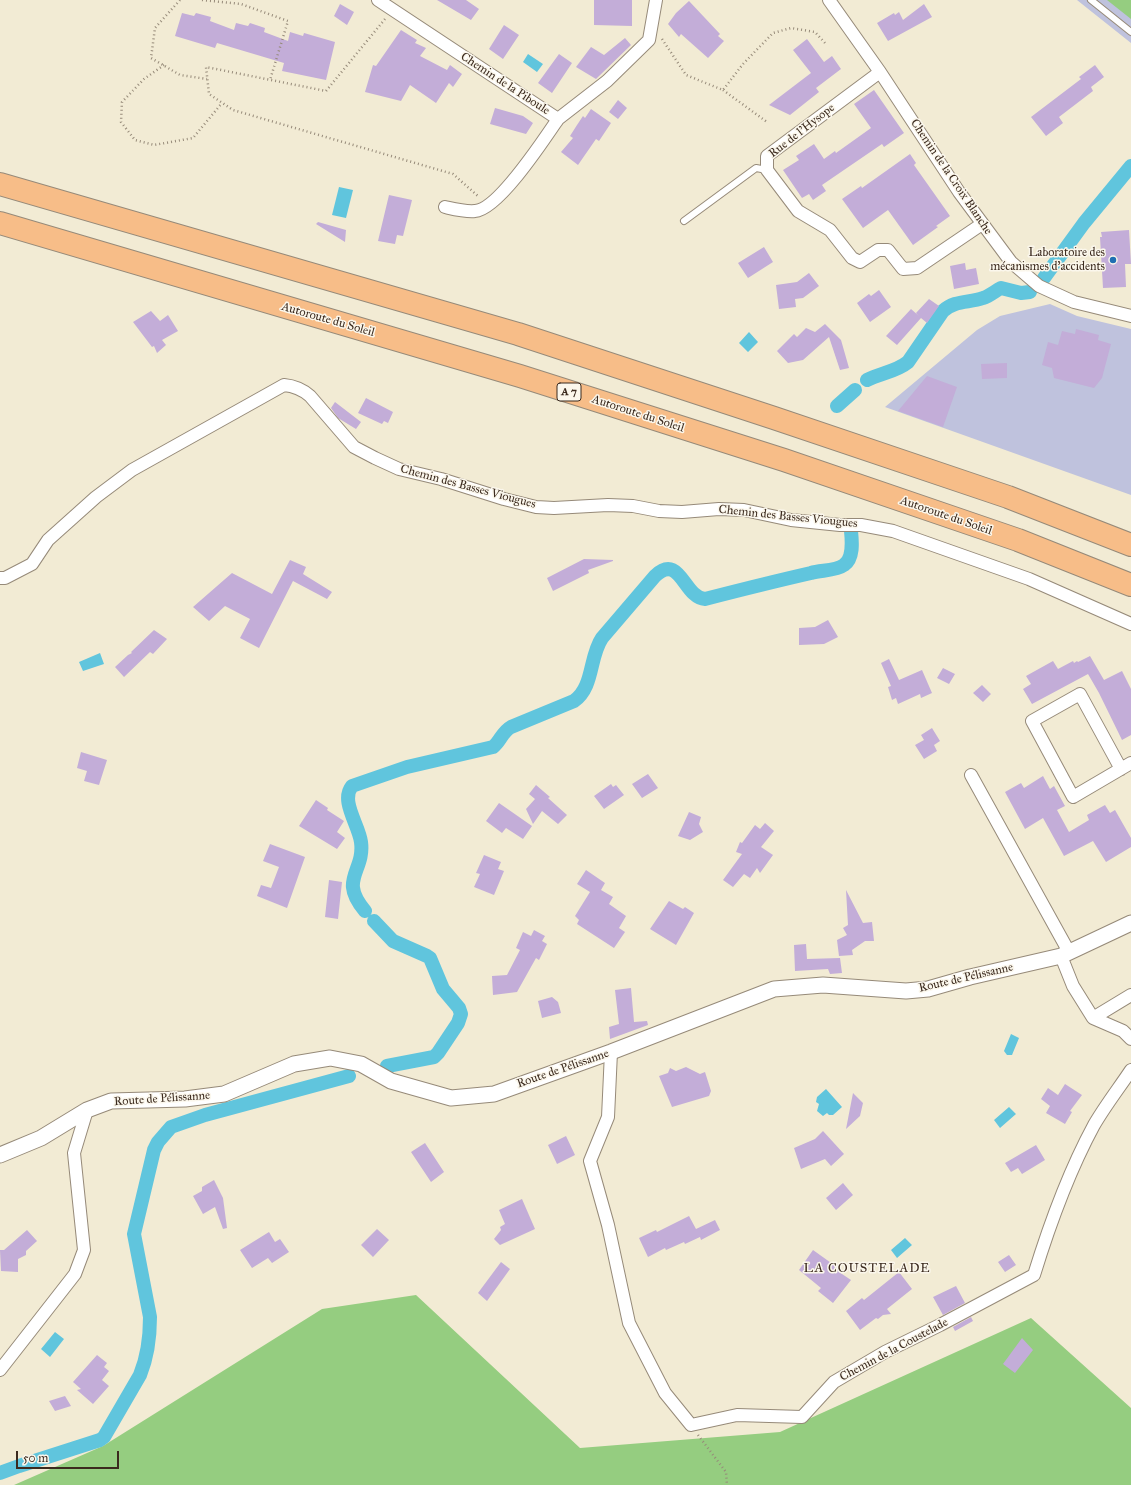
<!DOCTYPE html>
<meta charset="utf-8">
<style>
body{margin:0}
#map{position:relative;width:1131px;height:1485px;overflow:hidden;background:#f2ebd4;font-family:"IM FELL Great Primer",serif}
canvas{display:block}
.scale{position:absolute;left:16px;top:1451px;width:103px;height:18px;box-sizing:border-box;border:2px solid #3b2a1e;border-top:0;padding-left:5px;font-size:12px;line-height:14px;white-space:nowrap;color:#3b2a1e;-webkit-text-stroke:3px #fbf7ec;paint-order:stroke}
</style>
<div id="map">
<canvas width="1131" height="1485"></canvas>
<div class="scale">50 m</div>
</div>
<script>
const ctx = document.querySelector('canvas').getContext('2d');
ctx.lineJoin = 'round';
function paint(path, color) { ctx.fillStyle = color; ctx.fill(path, 'evenodd'); }
function strokePath(path, color, width, dash) { ctx.strokeStyle = color; ctx.lineWidth = width; ctx.lineCap = dash ? 'butt' : 'round'; ctx.setLineDash(dash || []); ctx.stroke(path); }
function write(font, color, halo, rows, align = 'center') {
  ctx.font = font + ' "IM FELL Great Primer",serif'; ctx.lineWidth = 3; ctx.setLineDash([]); ctx.textBaseline = 'middle'; ctx.strokeStyle = halo; ctx.fillStyle = color; for (const [text, x, y, turn = 0] of rows) {
    ctx.save(); ctx.translate(x, y); ctx.rotate((+turn || 0) * Math.PI / 180); ctx.textAlign = isNaN(turn) ? turn : align; if (halo) ctx.strokeText(text, 0, 0); ctx.fillText(text, 0, 0); ctx.restore();
  }
}
const industrial = new Path2D(`
 M 1077,0 L 1131,0 L 1131,43 L 1092,12 Z
 M 1050,304 L 1077,316 L 1131,329 L 1131,495 L 885,407 L 977,330 L 1000,316 Z`);
const green = new Path2D(`
 M 1107,0 L 1131,0 L 1131,19 Z
 M 416,1295 L 580,1448 L 780,1432 L 1031,1318 L 1131,1408 L 1131,1485 L 14,1485 L 103,1446 L 322,1309 Z`);
const water = new Path2D(`
 M 528,54 L 543,64 L 537,72 L 523,62 Z
 M 339,187 L 353,190 L 346,218 L 332,215 Z
 M 749,332 L 758,342 L 748,352 L 739,343 Z
 M 100,653 L 104,664 L 83,671 L 79,662 Z
 M 1011,1034 L 1019,1038 L 1012,1055 L 1007,1055 L 1004,1051 Z
 M 826,1089 L 842,1107 L 833,1115 L 829,1115 L 827,1113 L 823,1116 L 817,1111 L 819,1104 L 816,1102 L 817,1097 Z
 M 1009,1107 L 1016,1114 L 1000,1128 L 994,1120 Z
 M 905,1238 L 912,1245 L 897,1258 L 891,1250 Z
 M 55,1332 L 64,1339 L 50,1357 L 41,1349 Z`);
const canal = new Path2D(`
 M 1044,278 L 1084,223 L 1131,166
 M 867,380 C 880,373 896,372 908,362 L 943,311 C 955,300 969,303 983,298 C 990,296 995,291 1001,288 L 1021,293 L 1030,292
 M 837,406 L 855,390
 M 365,911 C 338,879 365,872 361,842 C 359,825 340,801 352,786 L 407,767 L 493,747 C 500,742 502,732 511,727 L 574,701 C 594,687 589,657 602,638 L 655,576 C 680,552 684,598 705,599 C 740,590 776,581 811,573 C 821,570 836,571 844,565 C 854,558 852,541 851,531
 M 374,921 L 393,941 L 427,956 L 430,958 L 443,989 L 459,1008 L 461,1014 L 458,1023 L 438,1053 L 434,1057 L 387,1066
 M 0,1473 L 19,1466 L 100,1440 L 104,1437 L 140,1375 C 147,1358 150,1336 150,1317 L 134,1234 L 154,1150 L 158,1142 L 171,1127 L 205,1115 L 349,1076`);
const building = new Path2D(`
 M 437,0 L 466,0 L 479,9 L 471,20 Z
 M 594,0 L 632,0 L 632,26 L 594,25 Z
 M 689,1 L 720,34 L 718,36 L 724,41 L 708,58 L 681,34 L 679,37 L 668,24 L 676,13 Z
 M 340,4 L 354,12 L 347,25 L 334,16 Z
 M 924,4 L 932,17 L 888,41 L 877,23 L 894,13 L 895,15 L 899,12 L 903,20 Z
 M 182,13 L 194,16 L 196,13 L 211,17 L 210,21 L 234,30 L 236,23 L 248,26 L 250,23 L 265,28 L 264,32 L 288,41 L 290,32 L 303,36 L 304,33 L 335,42 L 326,80 L 282,71 L 284,63 L 217,43 L 215,48 L 175,36 Z
 M 504,25 L 519,35 L 503,59 L 489,49 Z
 M 401,30 L 417,40 L 415,43 L 426,48 L 420,56 L 447,70 L 450,65 L 462,74 L 453,87 L 449,83 L 436,103 L 410,85 L 401,101 L 365,92 L 373,65 L 376,66 Z
 M 625,38 L 631,45 L 596,79 L 576,67 L 591,47 L 604,55 Z
 M 807,39 L 824,62 L 832,56 L 841,69 L 816,88 L 819,92 L 790,115 L 769,105 L 811,73 L 793,50 Z
 M 559,54 L 572,63 L 552,93 L 538,83 Z
 M 1095,65 L 1104,77 L 1091,87 L 1093,91 L 1059,117 L 1063,123 L 1046,136 L 1031,117 L 1081,79 L 1079,77 Z
 M 874,90 L 904,133 L 884,147 L 882,144 L 822,185 L 826,191 L 813,200 L 809,194 L 802,198 L 783,170 L 799,160 L 796,156 L 814,144 L 824,159 L 835,151 L 836,153 L 871,128 L 854,104 Z
 M 618,100 L 627,108 L 618,119 L 609,112 Z
 M 495,108 L 523,116 L 533,123 L 526,134 L 490,124 Z
 M 591,109 L 611,123 L 599,141 L 596,139 L 578,165 L 561,152 L 573,138 L 570,136 L 577,125 L 583,116 L 585,118 Z
 M 910,154 L 916,163 L 914,165 L 950,216 L 936,226 L 938,227 L 913,245 L 888,210 L 863,228 L 842,199 L 861,186 L 862,188 Z
 M 389,195 L 412,200 L 403,236 L 397,235 L 395,244 L 378,241 Z
 M 318,222 L 346,230 L 345,242 L 316,224 Z
 M 1129,230 L 1131,264 L 1125,264 L 1126,287 L 1103,288 L 1100,237 L 1102,237 L 1101,232 Z
 M 764,247 L 773,262 L 748,278 L 738,263 Z
 M 965,263 L 966,270 L 976,268 L 979,284 L 954,289 L 950,266 Z
 M 809,273 L 819,286 L 803,298 L 795,299 L 796,307 L 779,309 L 776,285 L 797,282 Z
 M 879,290 L 891,307 L 870,322 L 857,303 L 869,294 L 871,296 Z
 M 929,299 L 939,306 L 927,323 L 921,318 L 897,345 L 886,336 L 911,309 L 919,316 L 916,313 Z
 M 151,311 L 160,321 L 168,315 L 178,331 L 162,340 L 166,345 L 157,353 L 154,346 L 152,347 L 133,322 Z
 M 825,324 L 841,340 L 849,368 L 840,370 L 829,337 L 803,360 L 788,363 L 777,351 L 794,334 L 797,337 L 806,328 L 815,332 Z
 M 1076,329 L 1099,335 L 1098,340 L 1111,344 L 1102,378 L 1094,388 L 1054,378 L 1052,368 L 1042,365 L 1048,342 L 1058,345 L 1062,331 L 1075,334 Z
 M 1007,363 L 1007,378 L 982,379 L 981,364 Z
 M 927,376 L 957,387 L 943,427 L 898,411 Z
 M 366,398 L 393,412 L 388,423 L 384,421 L 382,424 L 358,413 Z
 M 335,402 L 361,422 L 356,429 L 338,418 L 331,408 Z
 M 584,559 L 613,560 L 613,561 L 588,570 L 589,573 L 553,591 L 547,578 Z
 M 290,560 L 306,567 L 303,574 L 332,592 L 327,599 L 293,581 L 259,648 L 240,638 L 250,619 L 225,606 L 209,621 L 193,607 L 232,573 L 272,594 Z
 M 828,620 L 838,637 L 824,644 L 799,645 L 799,628 L 815,627 Z
 M 154,630 L 167,639 L 153,654 L 150,652 L 124,677 L 115,667 L 128,655 L 132,653 L 131,652 Z
 M 1090,656 L 1104,680 L 1122,671 L 1131,689 L 1131,735 L 1122,740 L 1099,693 L 1088,674 L 1032,704 L 1023,689 L 1031,684 L 1026,676 L 1053,661 L 1058,669 L 1073,661 L 1074,663 L 1077,661 L 1078,662 Z
 M 889,659 L 899,680 L 922,670 L 932,693 L 921,698 L 920,694 L 898,704 L 896,698 L 892,700 L 888,687 L 891,686 L 881,663 Z
 M 943,668 L 955,674 L 949,684 L 937,678 Z
 M 982,685 L 991,694 L 983,702 L 973,693 Z
 M 932,728 L 940,741 L 934,745 L 937,751 L 924,759 L 915,745 L 924,740 L 921,735 Z
 M 81,752 L 107,760 L 99,785 L 84,781 L 87,771 L 77,768 Z
 M 648,774 L 658,788 L 642,798 L 632,784 Z
 M 1043,776 L 1050,789 L 1054,786 L 1065,806 L 1057,810 L 1069,832 L 1089,820 L 1087,815 L 1105,805 L 1110,813 L 1115,810 L 1131,838 L 1131,847 L 1106,862 L 1093,841 L 1064,856 L 1043,818 L 1025,829 L 1005,792 L 1021,783 L 1024,788 Z
 M 611,784 L 613,787 L 616,785 L 624,795 L 604,809 L 594,796 Z
 M 536,785 L 550,797 L 548,798 L 567,815 L 558,824 L 542,811 L 533,824 L 526,809 L 535,799 L 529,794 Z
 M 316,800 L 328,808 L 327,810 L 344,821 L 337,832 L 345,838 L 337,849 L 299,826 Z
 M 499,803 L 532,826 L 523,839 L 506,828 L 502,833 L 486,821 Z
 M 689,812 L 701,817 L 699,824 L 703,832 L 690,840 L 678,836 Z
 M 765,823 L 774,831 L 761,847 L 773,855 L 760,873 L 757,868 L 750,878 L 744,874 L 733,887 L 723,880 L 742,854 L 736,852 L 740,842 L 742,843 L 755,825 L 760,829 Z
 M 270,844 L 305,857 L 287,908 L 257,896 L 261,885 L 271,888 L 279,867 L 263,861 Z
 M 484,855 L 501,862 L 498,869 L 504,871 L 494,895 L 474,887 L 480,874 L 476,873 Z
 M 586,870 L 605,883 L 601,890 L 613,897 L 609,904 L 626,916 L 619,928 L 625,932 L 614,948 L 577,924 L 579,920 L 575,916 L 590,892 L 577,884 Z
 M 329,880 L 342,882 L 338,919 L 325,917 Z
 M 846,890 L 863,923 L 872,922 L 874,941 L 865,941 L 852,950 L 853,955 L 839,956 L 837,940 L 847,935 L 843,928 L 848,925 Z
 M 669,901 L 683,909 L 685,907 L 694,913 L 676,945 L 650,929 Z
 M 534,930 L 545,936 L 542,941 L 547,944 L 539,960 L 536,958 L 517,992 L 493,995 L 492,976 L 507,975 L 520,950 L 516,948 L 523,932 L 531,936 Z
 M 806,944 L 807,959 L 840,958 L 842,973 L 830,974 L 828,969 L 795,971 L 794,945 Z
 M 631,988 L 634,1022 L 647,1021 L 648,1025 L 610,1039 L 609,1027 L 619,1024 L 615,990 Z
 M 552,997 L 558,1002 L 561,1013 L 542,1018 L 538,1001 Z
 M 686,1067 L 700,1074 L 705,1072 L 711,1091 L 709,1096 L 672,1107 L 659,1076 L 668,1073 L 670,1068 L 676,1071 Z
 M 1065,1084 L 1082,1095 L 1070,1111 L 1072,1112 L 1065,1124 L 1046,1113 L 1050,1106 L 1041,1099 L 1048,1088 L 1058,1095 Z
 M 853,1093 L 863,1103 L 860,1116 L 846,1129 Z
 M 823,1131 L 844,1154 L 831,1166 L 825,1159 L 801,1169 L 794,1148 L 815,1139 Z
 M 566,1136 L 575,1155 L 557,1164 L 548,1145 Z
 M 425,1143 L 444,1172 L 431,1182 L 411,1152 Z
 M 1036,1145 L 1045,1160 L 1022,1174 L 1018,1168 L 1011,1172 L 1005,1163 Z
 M 214,1180 L 223,1198 L 227,1228 L 223,1229 L 215,1207 L 203,1214 L 193,1196 L 202,1191 L 202,1187 Z
 M 843,1183 L 853,1195 L 836,1210 L 826,1198 Z
 M 522,1199 L 535,1229 L 500,1245 L 494,1239 L 501,1230 L 500,1227 L 505,1224 L 499,1210 Z
 M 689,1216 L 696,1229 L 715,1220 L 720,1230 L 701,1240 L 700,1237 L 685,1244 L 684,1242 L 666,1250 L 665,1248 L 648,1257 L 639,1238 L 656,1230 L 657,1232 Z
 M 377,1229 L 389,1240 L 373,1257 L 361,1245 Z
 M 27,1230 L 37,1241 L 26,1251 L 26,1255 L 18,1259 L 18,1272 L 1,1271 L 0,1250 L 4,1250 Z
 M 269,1232 L 275,1242 L 280,1239 L 289,1252 L 272,1263 L 268,1258 L 252,1268 L 240,1250 Z
 M 813,1250 L 841,1270 L 839,1272 L 851,1280 L 833,1303 L 818,1291 L 821,1288 L 799,1270 Z
 M 1009,1255 L 1016,1265 L 1005,1272 L 998,1262 Z
 M 501,1262 L 510,1269 L 487,1301 L 478,1293 Z
 M 899,1272 L 912,1289 L 887,1309 L 891,1314 L 883,1315 L 878,1319 L 876,1318 L 860,1330 L 846,1311 L 862,1298 L 864,1300 Z
 M 956,1286 L 965,1303 L 943,1315 L 933,1297 Z
 M 971,1317 L 973,1321 L 955,1331 L 953,1327 Z
 M 1022,1338 L 1033,1350 L 1015,1373 L 1003,1364 Z
 M 97,1355 L 107,1363 L 104,1367 L 109,1371 L 102,1380 L 109,1386 L 93,1404 L 77,1390 L 81,1389 L 73,1382 Z
 M 65,1396 L 71,1406 L 55,1411 L 49,1401 Z`);
const path = new Path2D(`
 M 180,0 L 155,28 L 151,58 L 180,75 L 207,79
 M 202,0 L 241,4 L 288,21 L 270,80
 M 385,19 L 326,91 L 206,67 L 209,94 L 233,110 L 453,174 L 479,197
 M 662,39 L 686,75 L 723,90 L 743,64 L 773,33 L 791,28 L 815,32 L 825,43
 M 164,65 L 144,79 L 122,102 L 121,122 L 135,140 L 154,145 L 193,138 L 222,103
 M 723,90 L 767,122
 M 698,1435 L 726,1472 L 727,1485`);
const service = new Path2D(`
 M 1091,0 L 1131,32
 M 684,221 L 756,168 L 767,170`);
const minor = new Path2D(`
 M 378,0 L 558,119 L 607,81 L 649,40 L 656,0
 M 829,0 L 880,72 L 959,192 L 1011,262 L 1039,286 L 1074,302 L 1131,316
 M 880,72 L 767,156 L 767,170 L 798,211 L 830,230 L 852,258 L 860,262 L 878,250 L 888,250 L 903,269 L 917,268 L 982,224
 M 445,207 C 454,209 466,212 475,211 C 498,210 545,138 558,119
 M 0,578 L 5,578 L 32,564 L 48,540 L 96,497 L 132,470 L 284,385 C 295,386 302,389 310,396 L 354,447 L 375,458 L 399,469 L 441,479 L 504,499 L 536,507 L 554,508 L 608,505 L 633,506 L 659,511 L 682,512 L 719,509 L 744,510 L 791,520 L 840,525 L 861,525 L 893,531 L 1029,579 L 1131,624
 M 1121,769 L 1080,694 L 1032,721 L 1073,797 L 1131,763
 M 971,775 L 1069,952
 M 1061,956 L 1073,986 L 1093,1018 L 1123,1031 L 1131,1039
 M 1093,1018 L 1131,995
 M 611,1052 L 608,1117 L 590,1161 L 608,1225 L 629,1323 L 665,1393 L 691,1425 L 737,1415 L 802,1417 L 834,1382 L 885,1352 L 940,1325 L 1034,1275 C 1050,1223 1068,1173 1094,1125 C 1105,1106 1119,1088 1131,1070
 M 0,1370 L 75,1274 L 84,1250 L 74,1153 L 87,1110`);
const tertiary = new Path2D(`
 M 0,1155 L 41,1138 L 87,1110 L 111,1101 L 185,1099 L 224,1094 L 294,1064 L 330,1058 L 361,1064 L 391,1081 L 451,1098 L 494,1094 L 611,1052 L 774,989 L 823,985 L 906,991 L 928,989 L 970,977 L 1061,956 L 1131,923`);
const motorway = new Path2D(`
 M 0,184 L 518,334 L 774,418 L 1008,497 L 1131,545
 M 0,223 L 520,376 L 784,460 L 1018,540 L 1131,585`);
const markers = [
 [1113,260,4,"#1f6fb2"]
];
const shields = [
 [569,392,24]
];
const shieldNames = [
 ["A 7",569,392]
];
const streetNames = [
 ["Chemin de la Piboule",505,84,33],
 ["Rue de l'Hysope",802,131,-38],
 ["Chemin de la Croix Blanche",951,177,56],
 ["Autoroute du Soleil",328,320,16],
 ["Autoroute du Soleil",638,414,18],
 ["Chemin des Basses Viougues",468,487,15],
 ["Autoroute du Soleil",946,516,19],
 ["Chemin des Basses Viougues",788,517,6],
 ["Route de Pélissanne",966,978,-13],
 ["Route de Pélissanne",563,1069,-19],
 ["Route de Pélissanne",162,1099,-4],
 ["Chemin de la Coustelade",894,1350,-28]
];
const poiNames = [
 ["Laboratoire des",1105,253],
 ["mécanismes d'accidents",1105,267]
];
const neighbourhoodNames = [
 ["LA COUSTELADE",867,1269]
];
paint(industrial, '#bfc2dd');
paint(green, '#95cd80');
paint(water, '#60c5dd');
strokePath(canal, '#60c5dd', 14);
paint(building, '#c3add8');
strokePath(service, '#968a79', 8);
strokePath(minor, '#968a79', 14);
strokePath(tertiary, '#968a79', 17);
strokePath(motorway, '#968a79', 24);
strokePath(path, '#968a79', 2.5, [1, 3]);
strokePath(service, '#fff', 6);
strokePath(minor, '#fff', 12);
strokePath(tertiary, '#fff', 15);
strokePath(motorway, '#f7bd88', 22);
for (const [x, y, r, color] of markers) { const dot = new Path2D(); dot.arc(x, y, r, 0, 2 * Math.PI); ctx.fillStyle = color; ctx.fill(dot); strokePath(dot, '#fbf7ec', 1.5); }
for (const [x, y, w] of shields) { const box = new Path2D(); box.roundRect(x - w / 2, y - 9, w, 18, 3); ctx.fillStyle = '#fbf7ec'; ctx.fill(box); strokePath(box, '#3b2a1e', 1); }
write('bold 11px', '#3b2a1e', null, shieldNames);
write('12px', '#3b2a1e', '#fbf7ec', streetNames);
write('12px', '#3b2a1e', '#fbf7ec', poiNames, 'right');
ctx.letterSpacing = '1px';
write('13px', '#3b2a1e', '#fbf7ec', neighbourhoodNames);
ctx.letterSpacing = '0px';
</script>
